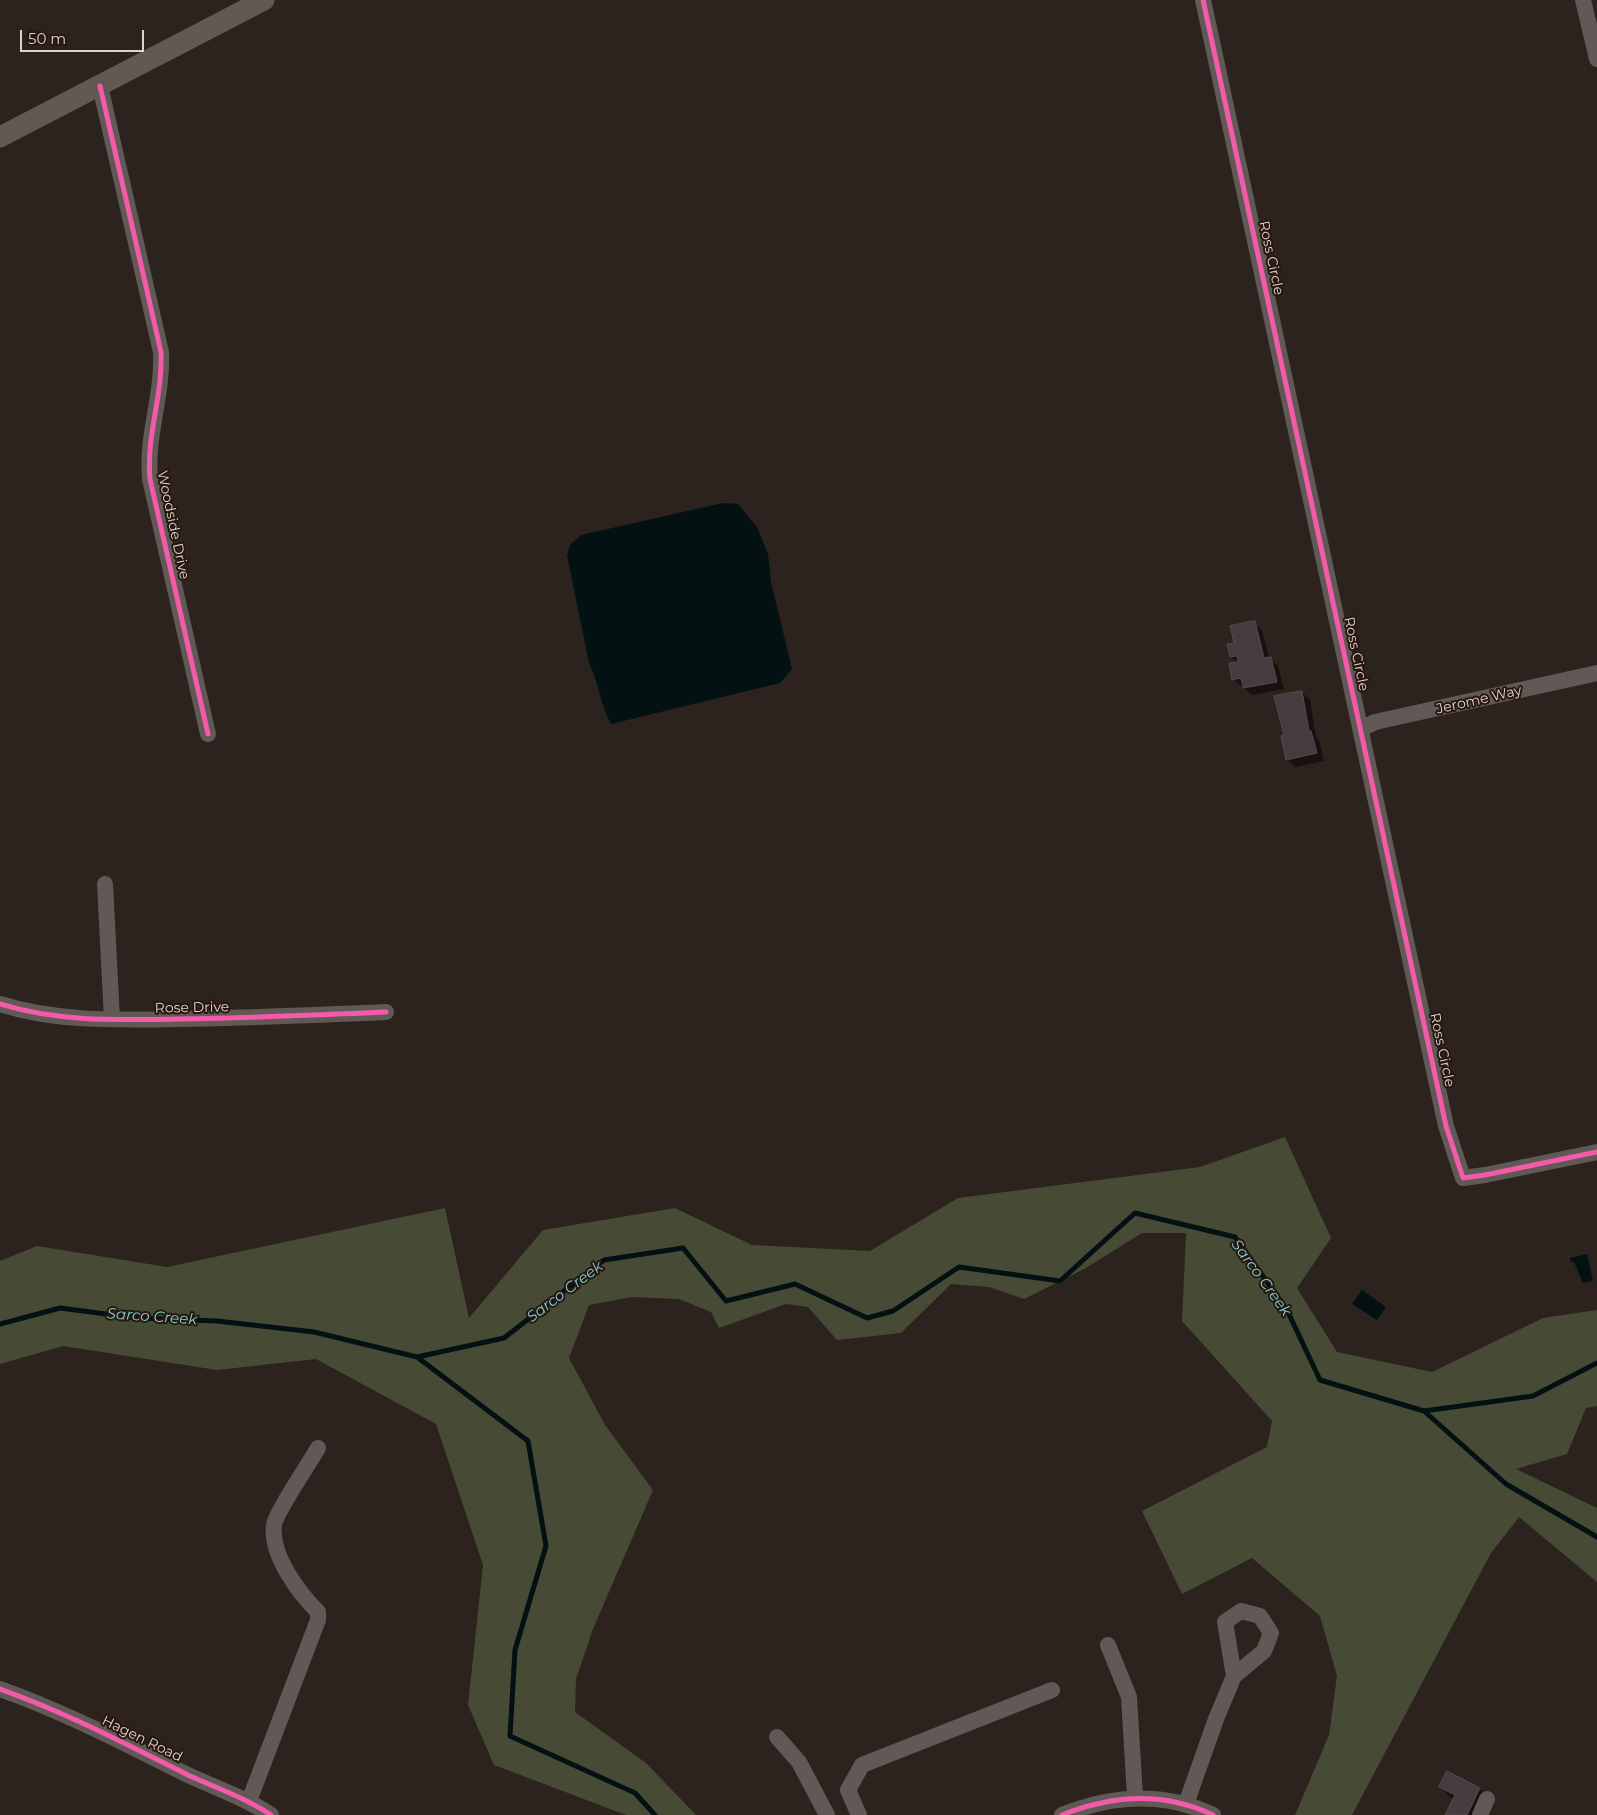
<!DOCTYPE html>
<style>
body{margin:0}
#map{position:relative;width:1597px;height:1815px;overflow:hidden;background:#2c221e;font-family:Montserrat,sans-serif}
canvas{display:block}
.scale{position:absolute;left:20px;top:30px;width:124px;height:22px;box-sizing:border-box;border:2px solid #dfd3ce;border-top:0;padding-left:6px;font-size:15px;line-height:18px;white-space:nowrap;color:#dfd3ce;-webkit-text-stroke:4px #28170f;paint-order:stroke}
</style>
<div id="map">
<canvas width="1597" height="1815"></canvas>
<div class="scale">50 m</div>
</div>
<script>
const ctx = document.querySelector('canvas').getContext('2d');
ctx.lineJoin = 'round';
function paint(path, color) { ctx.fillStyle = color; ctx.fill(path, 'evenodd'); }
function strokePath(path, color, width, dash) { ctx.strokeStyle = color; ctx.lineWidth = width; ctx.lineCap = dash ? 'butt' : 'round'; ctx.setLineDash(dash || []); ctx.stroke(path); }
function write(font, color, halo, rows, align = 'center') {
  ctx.font = font + ' Montserrat,sans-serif'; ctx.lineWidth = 4; ctx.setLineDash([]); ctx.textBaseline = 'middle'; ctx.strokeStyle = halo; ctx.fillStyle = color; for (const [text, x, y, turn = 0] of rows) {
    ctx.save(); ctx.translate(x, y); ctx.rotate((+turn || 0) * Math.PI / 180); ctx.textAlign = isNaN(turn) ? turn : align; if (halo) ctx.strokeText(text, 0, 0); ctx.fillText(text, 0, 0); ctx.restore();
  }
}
const green = new Path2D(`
 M 1285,1137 L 1331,1238 L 1297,1288 L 1337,1352 L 1432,1372 L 1543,1318 L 1597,1310 L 1597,1406 L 1586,1408 L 1567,1454 L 1516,1469 L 1597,1508 L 1597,1582 L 1519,1517 L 1491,1553 L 1352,1815 L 1295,1815 L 1329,1735 L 1337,1676 L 1320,1616 L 1252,1558 L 1182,1594 L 1142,1511 L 1267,1447 L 1272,1421 L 1182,1321 L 1186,1233 L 1142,1233 L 1086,1268 L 1024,1299 L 989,1287 L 951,1284 L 901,1333 L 837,1340 L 808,1307 L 786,1304 L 719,1328 L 711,1312 L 679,1299 L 632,1297 L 589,1305 L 569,1358 L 605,1425 L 653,1490 L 593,1629 L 576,1679 L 575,1712 L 646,1763 L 696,1815 L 626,1815 L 494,1765 L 468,1705 L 483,1565 L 436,1424 L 316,1359 L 217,1370 L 63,1346 L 0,1364 L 0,1261 L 37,1246 L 167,1267 L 445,1208 L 469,1318 L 543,1230 L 675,1208 L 752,1245 L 870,1251 L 958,1198 L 1200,1167 Z`);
const water = new Path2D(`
 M 723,503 L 738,504 L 757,527 L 768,554 L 771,582 L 792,669 L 780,683 L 611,724 C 600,704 599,683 589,663 L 567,555 L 570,545 L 581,535 Z
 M 1587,1254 L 1593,1281 L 1583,1283 L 1574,1262 L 1571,1262 L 1570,1258 Z
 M 1362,1290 L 1386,1307 L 1377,1320 L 1352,1304 Z`);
const shadow = new Path2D(`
 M 1254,623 L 1262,631 L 1269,658 L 1278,666 L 1284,689 L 1252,695 L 1233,679 L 1238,663 L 1231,656 L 1236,644 Z
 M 1302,692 L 1310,700 L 1316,737 L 1319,740 L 1324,761 L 1295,767 L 1287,759 L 1285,736 Z
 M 1440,1787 L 1480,1789 L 1492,1801 L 1484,1815 L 1447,1815 L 1454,1800 Z`);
const stream = new Path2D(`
 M 0,1324 L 60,1308 L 137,1318 L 217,1321 L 314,1332 L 417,1357 L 504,1338 L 604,1260 L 683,1248 L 726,1301 L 795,1284 L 867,1318 L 893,1311 L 959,1267 L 1060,1281 L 1135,1213 L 1235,1237 L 1287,1310 L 1320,1380 L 1424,1411 L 1533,1396 L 1597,1363
 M 417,1357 L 528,1441 L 546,1546 L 515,1650 L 510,1736 L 635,1793 L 655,1815
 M 1424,1411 L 1506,1484 L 1597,1537`);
const building = new Path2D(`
 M 1255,621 L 1264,658 L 1271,657 L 1277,682 L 1243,688 L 1241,678 L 1232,680 L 1229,663 L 1238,662 L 1237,656 L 1230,657 L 1227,644 L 1234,643 L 1230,626 Z
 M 1302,691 L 1309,731 L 1311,731 L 1317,753 L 1286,760 L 1281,736 L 1284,735 L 1274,696 Z
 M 1447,1771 L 1480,1788 L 1467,1815 L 1445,1815 L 1455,1795 L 1439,1787 Z`);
const minor = new Path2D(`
 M 1203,0 L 1446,1126 L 1463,1178 L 1485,1175 L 1597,1152
 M 1583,0 L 1597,59
 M 100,86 L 161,352 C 163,397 146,434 150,479 L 208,734
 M 1361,729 L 1375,722 L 1597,673
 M 105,884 L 112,1019
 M 0,1004 C 57,1022 118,1020 177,1019 C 247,1018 317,1015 386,1012
 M 1108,1645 L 1129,1697 L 1135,1797
 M 0,1689 C 65,1712 126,1744 188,1775 C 216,1788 246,1798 271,1815
 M 777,1737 L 799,1762 L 827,1815
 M 249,1801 L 318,1620 L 318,1612 C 299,1593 270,1555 274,1525 C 275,1514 310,1462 318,1448
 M 1186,1804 L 1216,1719 L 1234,1676 L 1264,1651 L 1271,1633 L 1260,1616 L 1241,1611 L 1225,1622 L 1234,1676
 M 859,1815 L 848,1790 L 862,1765 L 1052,1690
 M 1062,1815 C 1112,1795 1163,1791 1213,1815
 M 1480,1815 L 1487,1799`);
const major = new Path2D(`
 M 0,137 L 264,0`);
const cycleway = new Path2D(`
 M 1203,0 L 1446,1126 L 1463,1178 L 1485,1175 L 1597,1152
 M 100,86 L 161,352 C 163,397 146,434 150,479 L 208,734
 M 0,1004 C 57,1022 118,1020 177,1019 C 247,1018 317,1015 386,1012
 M 0,1689 C 65,1712 126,1744 188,1775 C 216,1788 246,1798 271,1815
 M 1062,1815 C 1112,1795 1163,1791 1213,1815`);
const streetNames = [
 ["Ross Circle",1271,258,78],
 ["Woodside Drive",173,525,78],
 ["Ross Circle",1356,654,78],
 ["Jerome Way",1479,700,-13],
 ["Rose Drive",192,1008,-1],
 ["Ross Circle",1442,1050,78],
 ["Hagen Road",142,1739,26]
];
const waterNames = [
 ["Sarco Creek",1261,1278,54],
 ["Sarco Creek",565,1292,-37],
 ["Sarco Creek",152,1317,4]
];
paint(green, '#474b35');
paint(water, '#041112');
paint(shadow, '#0007');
strokePath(stream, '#041112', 5);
paint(building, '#463c3f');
strokePath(building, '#544d4e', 1);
strokePath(minor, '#605955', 16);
strokePath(major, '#625955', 21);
strokePath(cycleway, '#f35aa7', 5);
write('14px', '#dfd3ce', '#28170f', streetNames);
write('italic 15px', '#7bd1d8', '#28170f', waterNames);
</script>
